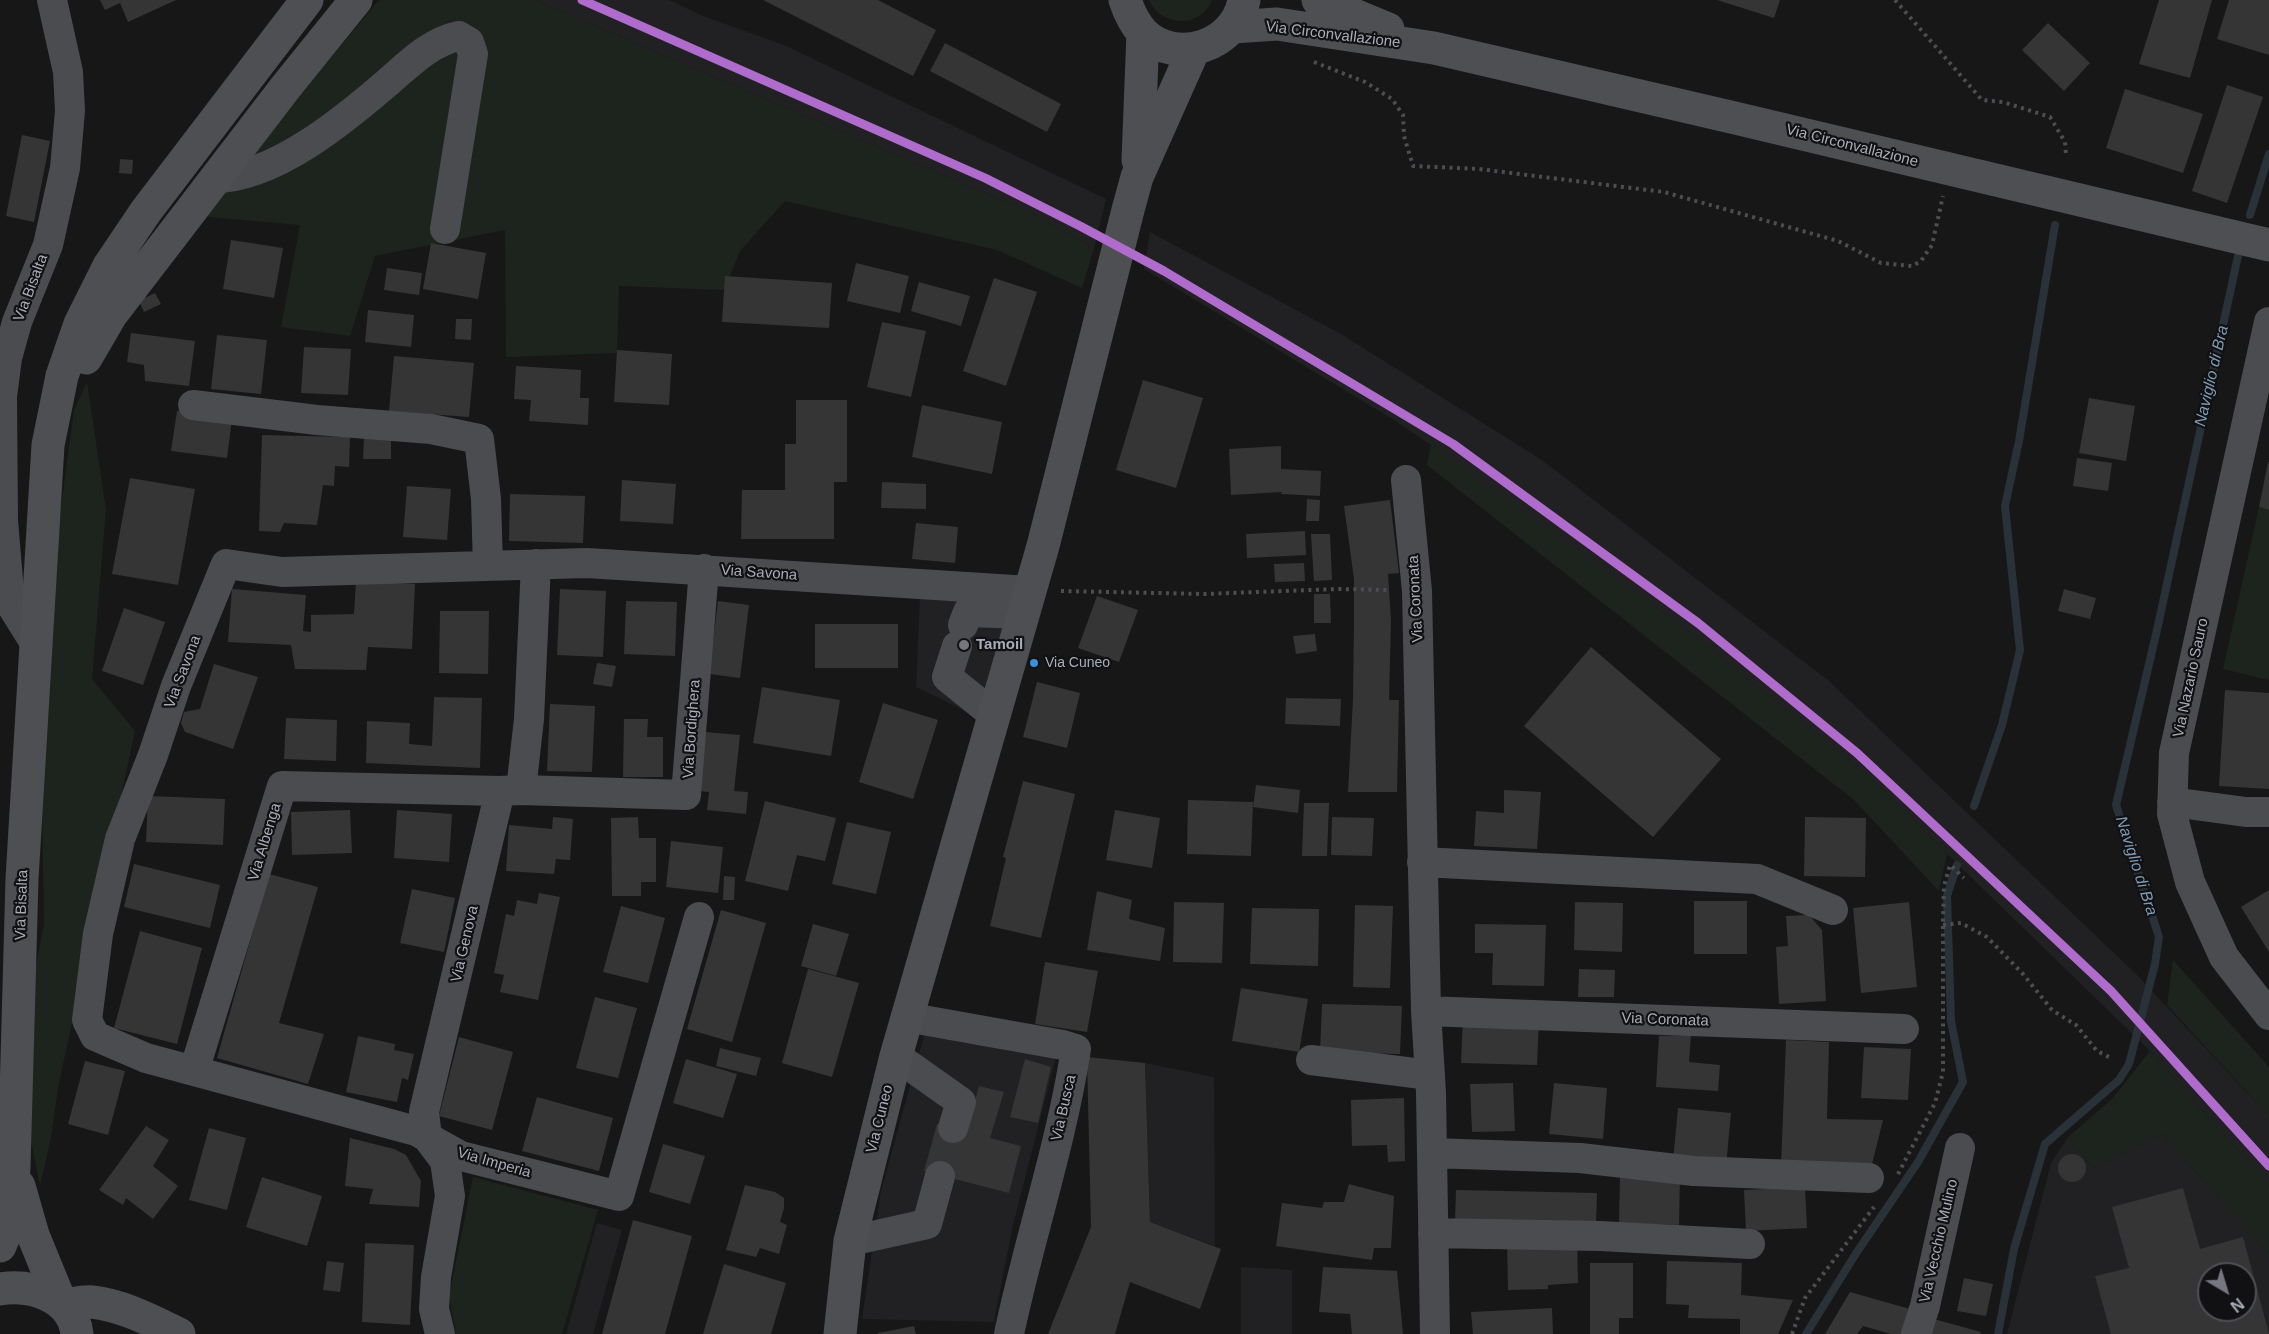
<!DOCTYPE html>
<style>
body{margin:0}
#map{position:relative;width:2269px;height:1334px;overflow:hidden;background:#171717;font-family:Arial,sans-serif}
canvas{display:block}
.north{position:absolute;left:2197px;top:1262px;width:60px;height:60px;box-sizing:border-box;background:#111113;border:2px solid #4d4f55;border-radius:50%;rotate:142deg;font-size:16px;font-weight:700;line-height:24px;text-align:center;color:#a8adb8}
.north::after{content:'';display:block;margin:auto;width:21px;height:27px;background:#757880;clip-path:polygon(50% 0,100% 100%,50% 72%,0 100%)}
</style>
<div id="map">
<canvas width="2269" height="1334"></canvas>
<div class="north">N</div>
</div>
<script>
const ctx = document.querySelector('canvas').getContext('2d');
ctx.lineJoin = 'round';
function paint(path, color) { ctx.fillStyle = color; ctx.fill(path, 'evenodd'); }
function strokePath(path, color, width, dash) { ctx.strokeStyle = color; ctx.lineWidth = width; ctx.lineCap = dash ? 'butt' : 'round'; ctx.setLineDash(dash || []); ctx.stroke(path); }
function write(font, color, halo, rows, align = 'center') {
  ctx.font = font + ' Arial,sans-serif'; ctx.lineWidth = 4.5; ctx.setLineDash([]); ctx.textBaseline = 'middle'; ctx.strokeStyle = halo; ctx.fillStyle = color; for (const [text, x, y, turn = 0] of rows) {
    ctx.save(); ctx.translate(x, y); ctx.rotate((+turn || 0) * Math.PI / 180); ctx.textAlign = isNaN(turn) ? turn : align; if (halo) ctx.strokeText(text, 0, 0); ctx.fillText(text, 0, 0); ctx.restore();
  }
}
const built = new Path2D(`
 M 535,0 L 669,0 L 703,16 L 784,45 L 1106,199 L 1094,248 L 1027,211 Z
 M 1150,232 L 1341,334 L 1542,460 L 1829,681 L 2136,974 L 2269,1116 L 2269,1185 L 2150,1051 L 1947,854 L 1881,787 L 1690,632 L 1431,445 L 1394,420 L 1144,269 Z
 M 920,596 L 1017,603 L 982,719 L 916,687 Z
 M 925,1032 L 1056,1057 L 1013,1225 L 994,1322 L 862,1319 L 881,1191 Z
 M 1145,1063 L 1214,1077 L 1215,1246 L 1150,1222 Z
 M 2162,1134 L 2269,1253 L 2269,1334 L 2007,1334 L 2051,1163 L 2068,1137 L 2093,1168 ZM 2209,1274 L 2245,1274 L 2245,1310 L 2209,1310 Z
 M 597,1223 L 622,1230 L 593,1334 L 566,1334 Z
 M 1241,1267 L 1292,1270 L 1292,1334 L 1241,1334 Z`);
const green = new Path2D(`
 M 379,0 L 535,0 L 1027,211 L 1094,248 L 1082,288 L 997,250 L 785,201 L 740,251 L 724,290 L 619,286 L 617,353 L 506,357 L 505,230 L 375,256 L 350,336 L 281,327 L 300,225 L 198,216 Z
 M 1149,0 L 1212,0 C 1201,29 1161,27 1149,0 Z
 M 87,382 L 106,510 L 92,679 L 135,731 L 58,1088 L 51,1137 L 40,1186 L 30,1136 L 27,1011 L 44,924 L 42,804 L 56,544 L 74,410 Z
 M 1431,444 L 1690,632 L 1881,787 L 1947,854 L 1939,891 L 1854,800 L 1427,465 Z
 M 2259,507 L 2269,510 L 2269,680 L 2223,669 Z
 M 2173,960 L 2269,1067 L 2269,1116 L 2167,1005 Z
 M 2150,1051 L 2269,1185 L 2269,1253 L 2162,1134 L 2093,1168 L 2068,1137 L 2113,1098 Z
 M 473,1177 L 598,1210 L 562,1334 L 456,1334 L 449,1296 Z`);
const stream = new Path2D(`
 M 2250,215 L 2269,154
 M 1974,806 L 2002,725 L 2020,650 L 2005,506 L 2019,441 L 2055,225
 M 1806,1334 L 1855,1255 L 1918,1162 L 1963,1082 L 1951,1021 L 1947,896 L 1957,865
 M 1998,1334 L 2014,1249 L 2045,1144 L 2119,1080 L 2129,1064 L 2155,964 L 2159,937 L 2116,805 L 2157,630 L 2238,256`);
const building = new Path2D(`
 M 100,0 L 176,0 L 128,22 L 120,3 L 105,10 Z
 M 763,0 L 878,0 L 936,30 L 913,76 Z
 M 1717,0 L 1780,0 L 1774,18 Z
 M 2159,0 L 2212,0 L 2190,78 L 2139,64 Z
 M 2229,0 L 2269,0 L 2269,55 L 2217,39 Z
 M 2048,23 L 2090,63 L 2064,91 L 2022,50 Z
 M 945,43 L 1061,104 L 1047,132 L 930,71 Z
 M 2227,85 L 2263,97 L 2227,203 L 2192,191 Z
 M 2125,89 L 2203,114 L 2183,173 L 2106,148 Z
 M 22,135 L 50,141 L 34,222 L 6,216 Z
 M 120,159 L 133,160 L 132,174 L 119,173 Z
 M 231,240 L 283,248 L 274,298 L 223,289 Z
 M 431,243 L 486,253 L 478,299 L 423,289 Z
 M 856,263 L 909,276 L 900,313 L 847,301 Z
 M 387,268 L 422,273 L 419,295 L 384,290 Z
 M 725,276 L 832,283 L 829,328 L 722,322 Z
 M 994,278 L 1037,292 L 1006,386 L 963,371 Z
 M 919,282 L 970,296 L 961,326 L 911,311 Z
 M 155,293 L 161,304 L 144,312 L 139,301 Z
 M 368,310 L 414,315 L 411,347 L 365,342 Z
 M 456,319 L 472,319 L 471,340 L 455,339 Z
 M 882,322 L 926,331 L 911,397 L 867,387 Z
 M 131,333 L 195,341 L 189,386 L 145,381 L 144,365 L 127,362 Z
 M 217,335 L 267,340 L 261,394 L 211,389 Z
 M 304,347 L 351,349 L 348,395 L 301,393 Z
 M 617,350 L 672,354 L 669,405 L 614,402 Z
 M 394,356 L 474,363 L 469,417 L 389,411 Z
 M 516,366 L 581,370 L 580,398 L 589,398 L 588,425 L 529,421 L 531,400 L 514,399 Z
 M 1143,380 L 1203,398 L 1176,488 L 1116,470 Z
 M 2089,398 L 2135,406 L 2126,461 L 2079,453 Z
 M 796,400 L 847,400 L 847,482 L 834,482 L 834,539 L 741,539 L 742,490 L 785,490 L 785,444 L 796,444 Z
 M 922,405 L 1002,422 L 992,474 L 912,457 Z
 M 177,411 L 232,419 L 227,458 L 171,451 Z
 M 262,435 L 350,437 L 349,467 L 335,466 L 334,486 L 323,485 L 317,525 L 284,523 L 280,532 L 259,531 Z
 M 364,438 L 391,438 L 391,459 L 363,459 Z
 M 1281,446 L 1281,469 L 1321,471 L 1320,496 L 1281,494 L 1282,492 L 1231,495 L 1229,449 Z
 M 2077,458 L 2112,463 L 2108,491 L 2073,486 Z
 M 2268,462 L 2269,462 L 2269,510 L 2259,507 Z
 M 130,478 L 195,489 L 178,585 L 112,574 Z
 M 622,480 L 676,484 L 673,524 L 620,521 Z
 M 882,482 L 926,484 L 926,509 L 881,508 Z
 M 407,486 L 451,489 L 447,540 L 403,537 Z
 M 510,494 L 585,496 L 583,543 L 509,541 Z
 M 1307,499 L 1320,500 L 1319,521 L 1306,521 Z
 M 1390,500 L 1399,573 L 1388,574 L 1391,620 L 1389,700 L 1399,700 L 1397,792 L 1348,792 L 1353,699 L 1354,623 L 1354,579 L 1344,506 Z
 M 916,523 L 958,527 L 955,563 L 912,559 Z
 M 1305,531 L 1306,555 L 1247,558 L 1246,534 Z
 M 1311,534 L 1330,534 L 1332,580 L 1314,581 Z
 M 1304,563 L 1305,581 L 1275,582 L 1274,564 Z
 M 356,581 L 415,584 L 412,649 L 368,647 L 366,670 L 295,669 L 291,645 L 228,642 L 232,589 L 306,595 L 303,631 L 311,632 L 311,615 L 354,614 Z
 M 560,589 L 606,591 L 603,657 L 557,655 Z
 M 2064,589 L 2096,598 L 2090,619 L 2058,611 Z
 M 1314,594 L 1330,594 L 1331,623 L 1314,623 Z
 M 1097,596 L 1138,610 L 1119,662 L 1078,648 Z
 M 626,601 L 677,602 L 675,656 L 624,654 Z
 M 718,601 L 749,605 L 740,678 L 709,674 Z
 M 124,608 L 165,622 L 143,685 L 102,671 Z
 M 440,611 L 489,611 L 488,674 L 439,673 Z
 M 815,624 L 898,624 L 898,668 L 815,668 Z
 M 1315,634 L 1317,651 L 1296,654 L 1293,636 Z
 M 1591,647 L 1721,759 L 1653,837 L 1524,726 Z
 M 597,663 L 616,666 L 612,687 L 593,684 Z
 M 214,664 L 258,677 L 233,749 L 185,732 L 181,723 L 184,712 L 200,709 Z
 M 1037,682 L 1080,693 L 1067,748 L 1023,737 Z
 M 762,687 L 840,700 L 831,756 L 753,743 Z
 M 2225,690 L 2269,693 L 2269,789 L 2219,786 Z
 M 434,697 L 482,698 L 480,768 L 366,763 L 367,721 L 410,723 L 409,744 L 432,746 Z
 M 1286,698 L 1341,699 L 1340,726 L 1285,724 Z
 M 883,703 L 938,720 L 913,799 L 859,782 Z
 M 550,704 L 595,706 L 592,772 L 547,771 Z
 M 286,718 L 337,720 L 336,761 L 284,759 Z
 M 624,719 L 648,719 L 647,737 L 663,737 L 663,777 L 623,777 Z
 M 705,732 L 740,735 L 734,791 L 748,792 L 746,814 L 707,810 L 709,792 L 699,791 Z
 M 1023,781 L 1075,794 L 1041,938 L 990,926 L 1006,858 L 1003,857 Z
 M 1256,785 L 1300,790 L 1298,813 L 1253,807 Z
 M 1504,790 L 1541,792 L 1537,849 L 1474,846 L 1476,811 L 1504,813 Z
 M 148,796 L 225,799 L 223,845 L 146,842 Z
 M 1188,800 L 1253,802 L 1251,856 L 1187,854 Z
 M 765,801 L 836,818 L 825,861 L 797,855 L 788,891 L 745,881 Z
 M 1304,803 L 1329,803 L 1327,856 L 1302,856 Z
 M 350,810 L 352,853 L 292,855 L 291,812 Z
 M 397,810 L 452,814 L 449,862 L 394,858 Z
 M 1115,810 L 1160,818 L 1152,868 L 1106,860 Z
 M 553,817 L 573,819 L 570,860 L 556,859 L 554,874 L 506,871 L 509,825 L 552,829 Z
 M 638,817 L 639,838 L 656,838 L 656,882 L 641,882 L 641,896 L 612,896 L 611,818 Z
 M 1332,817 L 1374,818 L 1372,856 L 1331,855 Z
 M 1805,817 L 1866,818 L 1865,877 L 1804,876 Z
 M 847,822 L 891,832 L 876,894 L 832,884 Z
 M 671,841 L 723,847 L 718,893 L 666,887 Z
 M 134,864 L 220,885 L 210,928 L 124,907 Z
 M 269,874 L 318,887 L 279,1023 L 324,1034 L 308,1084 L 217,1058 Z
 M 724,876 L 735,877 L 734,900 L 723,900 Z
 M 412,889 L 455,898 L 444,952 L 400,943 Z
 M 2269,890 L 2269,952 L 2241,907 Z
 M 1097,891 L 1132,900 L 1129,919 L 1165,928 L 1160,961 L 1087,950 Z
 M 539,893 L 560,897 L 538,1000 L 500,992 L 504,975 L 494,973 L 506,914 L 514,916 L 517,900 L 537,904 Z
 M 1694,901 L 1747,901 L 1747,954 L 1694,954 Z
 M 1174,902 L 1224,903 L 1222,963 L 1173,962 Z
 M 1575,902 L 1623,903 L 1622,952 L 1574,950 Z
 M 1909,902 L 1917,987 L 1861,993 L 1853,908 Z
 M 1355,905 L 1393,906 L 1390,988 L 1353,987 Z
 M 621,906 L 665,918 L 648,983 L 603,972 Z
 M 1252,908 L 1319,909 L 1318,966 L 1250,964 Z
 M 721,910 L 766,923 L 732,1042 L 687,1029 Z
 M 1809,915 L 1822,930 L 1826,1001 L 1779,1004 L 1776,947 L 1788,946 L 1786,916 Z
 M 813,924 L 849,934 L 836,976 L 801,966 Z
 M 1475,924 L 1546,925 L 1544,986 L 1492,985 L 1493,953 L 1475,953 Z
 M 140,931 L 202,948 L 177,1044 L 114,1028 Z
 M 1045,962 L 1098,971 L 1087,1032 L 1035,1024 Z
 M 808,969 L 859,983 L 832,1077 L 782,1063 Z
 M 1579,969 L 1615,970 L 1614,997 L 1578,997 Z
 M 1241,988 L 1308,999 L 1299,1052 L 1232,1041 Z
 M 595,997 L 637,1008 L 618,1078 L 576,1068 Z
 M 1322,1004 L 1402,1006 L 1400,1054 L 1320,1052 Z
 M 1463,1016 L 1539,1018 L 1537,1065 L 1461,1063 Z
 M 1691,1035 L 1689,1062 L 1720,1065 L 1718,1091 L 1656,1087 L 1659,1036 Z
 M 358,1036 L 395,1044 L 394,1050 L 414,1054 L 408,1080 L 402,1078 L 397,1102 L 346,1092 Z
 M 459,1037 L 513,1052 L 492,1130 L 439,1116 Z
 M 1786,1040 L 1829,1042 L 1827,1119 L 1883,1120 L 1871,1168 L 1781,1166 Z
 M 1864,1047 L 1911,1049 L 1908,1100 L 1861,1098 Z
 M 720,1048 L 761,1058 L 756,1076 L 716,1066 Z
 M 1087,1057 L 1145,1063 L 1150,1222 L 1221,1249 L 1200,1309 L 1130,1282 L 1115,1334 L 1048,1334 L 1091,1227 Z
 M 686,1059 L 737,1074 L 723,1118 L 673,1103 Z
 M 1025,1059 L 1051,1067 L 1038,1123 L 1010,1117 Z
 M 85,1061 L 125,1071 L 108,1135 L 68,1124 Z
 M 1513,1083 L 1515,1131 L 1472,1132 L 1470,1084 Z
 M 1554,1083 L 1607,1088 L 1603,1139 L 1549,1134 Z
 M 979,1086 L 1004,1092 L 990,1138 L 1021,1146 L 1009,1193 L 924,1171 L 937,1124 L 967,1132 Z
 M 537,1097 L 613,1118 L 599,1171 L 522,1151 Z
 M 1404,1098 L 1405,1161 L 1388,1162 L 1387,1145 L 1352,1146 L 1351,1100 Z
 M 1678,1108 L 1731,1113 L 1726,1166 L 1673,1161 Z
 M 146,1126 L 169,1140 L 153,1166 L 178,1186 L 153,1219 L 126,1198 L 123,1205 L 99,1190 Z
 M 209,1128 L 246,1138 L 227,1210 L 189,1200 Z
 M 350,1138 L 394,1149 L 406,1155 L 421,1181 L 419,1207 L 369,1204 L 373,1189 L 345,1186 Z
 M 663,1144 L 705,1156 L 690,1204 L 649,1192 Z
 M2058 1168a14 14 0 1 1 28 0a14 14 0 1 1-28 0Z
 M 1620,1175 L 1680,1176 L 1679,1225 L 1619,1223 Z
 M 262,1177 L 322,1196 L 307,1246 L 246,1227 Z
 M 1349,1184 L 1394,1196 L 1391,1248 L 1374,1248 L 1372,1260 L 1276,1246 L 1282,1203 L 1322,1208 L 1324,1202 L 1344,1202 Z
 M 745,1185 L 775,1192 L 784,1198 L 784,1208 L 780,1222 L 787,1225 L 779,1254 L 760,1248 L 756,1257 L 726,1250 Z
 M 1805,1187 L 1807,1228 L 1746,1231 L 1744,1190 Z
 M 2183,1188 L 2200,1249 L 2243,1237 L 2269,1334 L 2111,1334 L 2095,1276 L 2129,1268 L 2112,1207 ZM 2209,1274 L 2245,1274 L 2245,1310 L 2209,1310 Z
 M 1456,1190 L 1597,1193 L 1596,1224 L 1455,1221 Z
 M 633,1220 L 692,1236 L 665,1334 L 602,1334 Z
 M 1577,1237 L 1578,1283 L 1548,1285 L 1548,1289 L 1508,1290 L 1507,1239 Z
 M 365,1243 L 414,1245 L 410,1325 L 362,1322 Z
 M 327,1261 L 344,1263 L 340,1292 L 323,1290 Z
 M 1667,1261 L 1742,1263 L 1741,1295 L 1793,1300 L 1778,1334 L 1740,1334 L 1740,1319 L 1688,1318 L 1689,1305 L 1666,1304 Z
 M 1590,1263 L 1633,1263 L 1633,1318 L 1619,1318 L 1619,1334 L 1590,1334 Z
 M 724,1264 L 786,1283 L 771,1334 L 703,1334 Z
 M 1323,1267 L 1397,1271 L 1403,1334 L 1352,1334 L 1350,1314 L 1319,1312 Z
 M 1964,1278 L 1993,1284 L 1986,1316 L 1957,1311 Z
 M 1850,1292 L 1917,1311 L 1910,1334 L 1891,1334 L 1863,1326 L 1857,1334 L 1825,1334 Z
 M 1552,1308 L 1553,1334 L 1473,1334 L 1471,1312 Z
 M 1930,1318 L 1981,1332 L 1980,1334 L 1926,1334 Z
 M 914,1326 L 916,1334 L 878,1334 L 878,1333 Z`);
const minorTunnel = new Path2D(`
 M 940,1176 L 953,1128`);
const path = new Path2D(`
 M 1895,0 L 1982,100 L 2003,102 L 2050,117 L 2065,142 L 2066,155
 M 1314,62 L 1365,82 L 1392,99 L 1403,115 L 1404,136 L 1413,166 L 1479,169 L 1664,192 L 1838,241 L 1881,263 L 1912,266 L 1921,261 L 1932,245 L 1943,196
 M 1061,591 L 1204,594 L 1338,589 L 1389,590
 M 1943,925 L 1961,923 L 1987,937 L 2023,974 L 2052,1010 L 2076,1025 L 2097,1051 L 2111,1058
 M 1898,1174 L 1935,1103 L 1943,1072 L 1943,922 L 1944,886 L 1950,865 L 1964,878
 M 1792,1334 L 1805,1298 L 1874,1207`);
const minor = new Path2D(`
 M 215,178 C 274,178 344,120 387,83 C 409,64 430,42 459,36 L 469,42 L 473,54 L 445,229
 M 2269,322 L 2174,753 L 2172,814 L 2190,882 L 2224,957 L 2269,1015
 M 193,405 L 317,420 L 431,429 L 479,439 L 486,499 L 488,566
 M 1406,480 L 1417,591 L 1426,1011 L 1431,1093 L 1435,1334
 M 963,625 L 968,612 L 1024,614
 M 35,643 L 10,603 L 3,521 L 2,396 L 7,358 L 17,322 L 48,245 L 65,168 L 70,111 L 68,72 L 52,0
 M 957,646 L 947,677 L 994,715
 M 521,790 L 686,795 L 704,569
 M 2172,802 L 2246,812 L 2269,812
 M 1422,862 L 1757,879 L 1833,910
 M 699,917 L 619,1196 L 461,1156 L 416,1131 L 146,1058 L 95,1036 L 87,1020 L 98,934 L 120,839 L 153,755 L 176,686 L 226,564 L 282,572 L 587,563 L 1030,591
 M 1426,1011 L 1904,1029
 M 906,1017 L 1063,1045 L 1076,1049 C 1061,1146 1029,1239 1009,1334
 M 896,1056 L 961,1102 L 953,1128
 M 1311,1060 L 1430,1075
 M 194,1071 L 282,786 L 500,791
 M 1432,1153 L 1580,1158 L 1694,1171 L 1869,1178
 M 1433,1233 L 1600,1236 L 1750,1244
 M 850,1241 L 927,1224 L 940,1176
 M 440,1334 L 434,1309 L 436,1277 L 450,1196 L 445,1161 L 427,1137 L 424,1112 L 500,791 L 521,790 L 529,719 L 536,564
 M 1916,1334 L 1925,1306 L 1960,1148`);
const major = new Path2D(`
 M 1125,0 C 1129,12 1134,23 1143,33 C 1176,66 1236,46 1244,0
 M 1318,0 L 1388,29
 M 1233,27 L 1277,24 L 1434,48 L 1735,118 L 2269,245
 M 1138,160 L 1143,33
 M 86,358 L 111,315 L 285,88 L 356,0
 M 19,1186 L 33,1235 L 60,1301
 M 0,1246 L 10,1222 L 14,1167 L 22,879 L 48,445 L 62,376 L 80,324 L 109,266 L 146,211 L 307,0
 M 0,1289 C 32,1284 73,1297 77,1334
 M 64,1305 C 73,1304 83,1301 92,1302 C 122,1305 152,1321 179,1334
 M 840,1334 L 850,1241 L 896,1056 L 1043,546 L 1128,210 L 1137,177 L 1194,49`);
const rail1 = new Path2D(`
 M 582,0 L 985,178 L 1080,226 L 1164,271 L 1453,444 L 1698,623 L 1857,753 L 2111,991 L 2269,1166`);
const markers = [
 [964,645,6,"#757880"],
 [1034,663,5,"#3a90db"]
];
const busNames = [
 ["Via Cuneo",1045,663]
];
const streetNames = [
 ["Via Circonvallazione",1333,35,7],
 ["Via Circonvallazione",1852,146,14],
 ["Via Bisalta",31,288,-69],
 ["Via Savona",759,573,4],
 ["Via Coronata",1416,599,-93],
 ["Via Savona",183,672,-69],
 ["Via Nazario Sauro",2191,678,-78],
 ["Via Bordighera",692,729,-86],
 ["Via Albenga",265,842,-73],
 ["Via Bisalta",22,905,-88],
 ["Via Genova",465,944,-77],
 ["Via Coronata",1665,1020,2],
 ["Via Busca",1064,1108,-77],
 ["Via Cuneo",880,1119,-76],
 ["Via Imperia",494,1163,16],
 ["Via Vecchio Mulino",1939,1241,-77]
];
const poiNames = [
 ["Tamoil",976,645]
];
const waterNames = [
 ["Naviglio di Bra",2212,376,-77],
 ["Naviglio di Bra",2136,866,72]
];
paint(built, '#212123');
paint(green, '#1d241e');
strokePath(stream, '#2a3239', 8);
paint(building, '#353536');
strokePath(minorTunnel, '#343537', 30, [30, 15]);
strokePath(path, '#4d4e52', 4, [3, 4.5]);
strokePath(minor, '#4b4c50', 30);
strokePath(major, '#4d4f52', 33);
strokePath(rail1, '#b06ccc', 9);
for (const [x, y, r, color] of markers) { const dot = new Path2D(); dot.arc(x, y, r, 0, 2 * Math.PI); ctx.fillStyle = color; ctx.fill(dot); strokePath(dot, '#111113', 2); }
write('14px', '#a8adb8', '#111113', busNames, 'left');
write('15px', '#a8adb8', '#111113', streetNames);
write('bold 15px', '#a8adb8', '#111113', poiNames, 'left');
write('italic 16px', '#7f9bb3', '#111113', waterNames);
</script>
